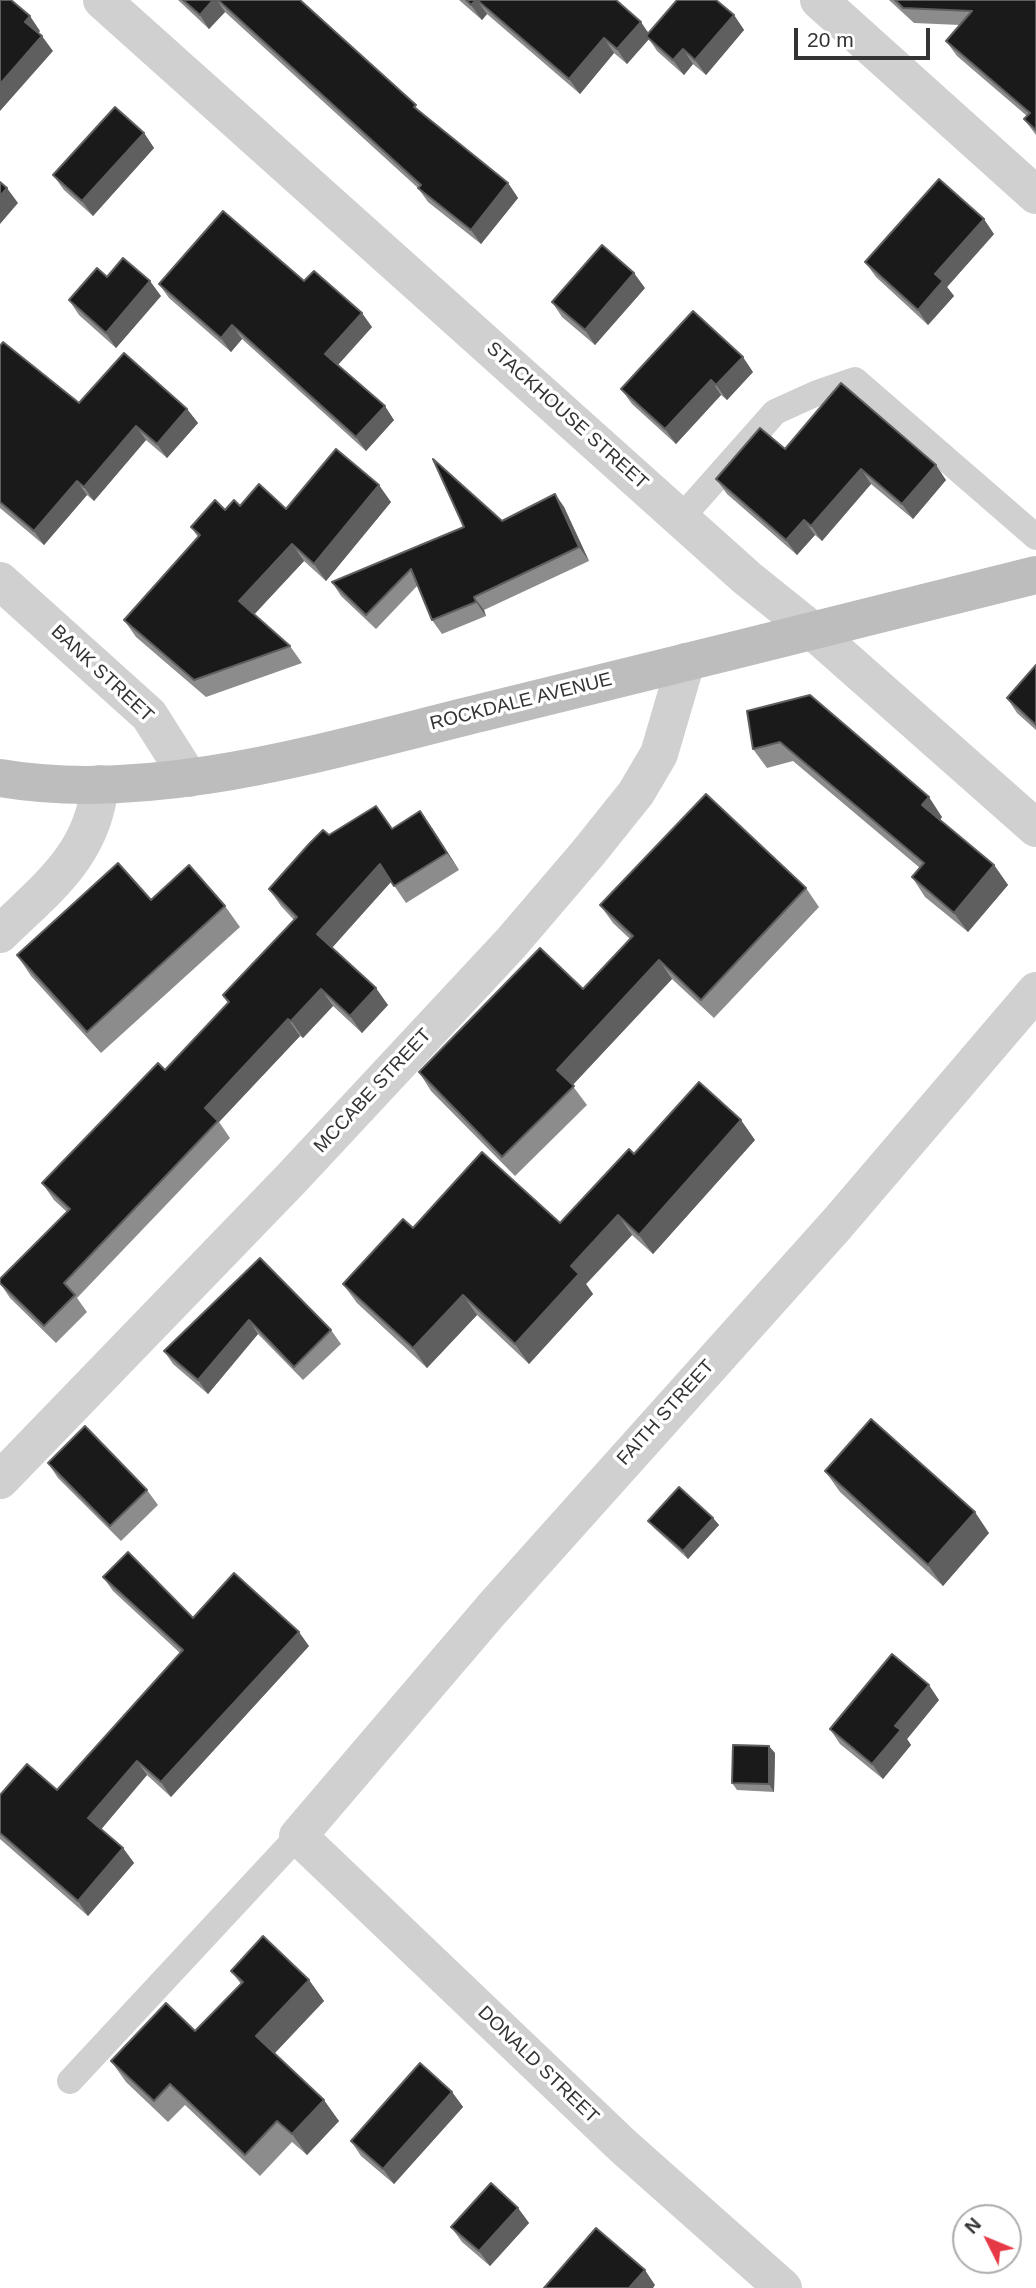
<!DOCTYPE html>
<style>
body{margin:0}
#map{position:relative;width:1036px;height:2288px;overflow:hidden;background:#fff;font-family:Arial,sans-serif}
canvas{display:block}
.north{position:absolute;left:952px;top:2204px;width:70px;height:70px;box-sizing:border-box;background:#fff;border:2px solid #adadad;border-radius:50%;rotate:313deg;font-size:19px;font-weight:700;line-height:28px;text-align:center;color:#333}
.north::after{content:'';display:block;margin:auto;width:24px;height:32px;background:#e63946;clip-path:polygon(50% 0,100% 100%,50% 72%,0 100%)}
.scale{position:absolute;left:794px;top:28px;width:136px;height:32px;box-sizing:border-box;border:4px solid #333;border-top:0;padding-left:9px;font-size:21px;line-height:24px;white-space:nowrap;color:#333;-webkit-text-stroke:5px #fff;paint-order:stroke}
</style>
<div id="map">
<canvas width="1036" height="2288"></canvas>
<div class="north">N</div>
<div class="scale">20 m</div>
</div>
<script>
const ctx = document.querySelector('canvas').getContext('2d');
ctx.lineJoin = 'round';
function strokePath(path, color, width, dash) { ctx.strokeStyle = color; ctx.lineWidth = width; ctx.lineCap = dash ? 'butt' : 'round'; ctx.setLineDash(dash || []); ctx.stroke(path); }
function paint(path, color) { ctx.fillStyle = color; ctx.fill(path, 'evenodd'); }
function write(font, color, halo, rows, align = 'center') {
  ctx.font = font + ' Arial,sans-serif'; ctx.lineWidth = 7; ctx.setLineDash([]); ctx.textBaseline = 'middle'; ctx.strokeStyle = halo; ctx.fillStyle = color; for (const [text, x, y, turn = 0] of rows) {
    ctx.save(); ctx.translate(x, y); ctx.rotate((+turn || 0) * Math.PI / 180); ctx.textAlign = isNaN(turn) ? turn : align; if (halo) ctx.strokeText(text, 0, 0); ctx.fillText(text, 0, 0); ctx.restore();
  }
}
const lane = new Path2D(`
 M 681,518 L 775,412 L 817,393 L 855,380 L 1036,537
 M 70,2081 L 298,1836`);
const street = new Path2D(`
 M 102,0 L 747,578 L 813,631 L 1036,828
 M 819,0 L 1036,195
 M 0,581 L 149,715 L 189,778
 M 0,934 C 48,887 93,855 100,784
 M 0,1480 L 291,1179 L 511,943 L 588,853 L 636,793 L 659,754 L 686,662
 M 783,2288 L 623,2146 L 298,1836 L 492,1609 L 837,1224 L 1036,991`);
const secondary = new Path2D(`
 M 0,778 C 157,805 335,748 488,711 C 671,666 853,621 1036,575`);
const wall = new Path2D(`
 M 178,0 L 300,0 L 423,114 L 508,183 L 518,198 L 481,244 L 428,202 L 418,188 L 225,12 L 209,29 Z
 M 459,0 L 616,0 L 649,33 L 734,15 L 744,30 L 706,75 L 693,64 L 684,75 L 657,51 L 649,39 L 627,64 L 614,53 L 580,94 L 487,14 L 482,20 Z
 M 889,0 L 1036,0 L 1036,135 L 1024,119 L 1027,116 L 957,56 L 946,41 L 960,25 L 914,23 Z
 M 144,133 L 154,148 L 93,216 L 64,190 L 53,175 Z
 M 994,234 L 947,287 L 954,296 L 928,325 L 876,277 L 865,262 Z
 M 107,277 L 161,296 L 116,348 L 79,315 L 69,300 Z
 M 304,281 L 372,327 L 338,365 L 394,420 L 366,451 L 242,339 L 231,352 L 169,298 L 159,284 Z
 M 645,288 L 595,345 L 562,317 L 552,302 Z
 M 0,346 L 79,403 L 187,409 L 198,423 L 167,458 L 146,440 L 94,501 L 87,495 L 44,545 L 0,508 Z
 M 753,372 L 727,400 L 721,395 L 676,444 L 632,404 L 621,389 Z
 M 785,449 L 946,480 L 913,519 L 871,484 L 822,541 L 815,535 L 797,555 L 727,494 L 716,479 Z
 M 555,494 L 564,507 L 589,561 L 484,610 L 486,616 L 442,634 L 432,620 L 418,585 L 376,629 L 341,596 L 332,582 L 502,521 Z
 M 391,502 L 326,581 L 304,561 L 254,614 L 290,646 L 302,663 L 206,697 L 136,637 L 124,620 L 198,537 L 191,527 L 225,510 L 240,506 L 286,509 Z
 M 1036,665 L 1036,730 L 1017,713 L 1007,698 Z
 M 747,711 L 942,817 L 940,820 L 994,865 L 1008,885 L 968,932 L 925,897 L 912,877 L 920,868 L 793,761 L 767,768 L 753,749 Z
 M 432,828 L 459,870 L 406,903 L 391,881 L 332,948 L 388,1005 L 362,1033 L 333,1006 L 303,1038 L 300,1036 L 219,1122 L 230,1138 L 77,1298 L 87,1312 L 56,1343 L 10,1298 L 0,1283 L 67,1212 L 54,1200 L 42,1183 L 165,1070 L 228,1003 L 223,995 L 294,920 L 281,906 L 269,889 L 329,835 L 392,829 Z
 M 806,888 L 819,907 L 714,1018 L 672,979 L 572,1085 L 587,1105 L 515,1176 L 431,1091 L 419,1072 L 583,989 L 630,939 L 613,923 L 600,905 Z
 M 151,900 L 225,906 L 240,927 L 101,1053 L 31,976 L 17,955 Z
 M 755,1140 L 653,1254 L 632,1235 L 586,1284 L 593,1294 L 529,1364 L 477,1315 L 427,1368 L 357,1303 L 343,1284 L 413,1228 L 560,1223 L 634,1154 Z
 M 260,1258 L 331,1330 L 341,1344 L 303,1380 L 258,1334 L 208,1394 L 173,1364 L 164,1351 Z
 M 48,1463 L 147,1490 L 158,1505 L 121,1541 L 58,1478 Z
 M 825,1471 L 989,1533 L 943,1586 L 840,1492 Z
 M 713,1518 L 719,1525 L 688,1559 L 654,1528 L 648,1521 Z
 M 103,1577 L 193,1618 L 309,1646 L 171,1797 L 147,1775 L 101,1829 L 123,1848 L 134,1863 L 88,1916 L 0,1839 L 0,1795 L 57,1790 L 180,1653 L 113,1591 Z
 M 939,1700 L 907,1739 L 911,1745 L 883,1779 L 840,1744 L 830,1729 Z
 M 775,1753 L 774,1792 L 737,1790 L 732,1783 Z
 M 231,1971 L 309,1980 L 324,2001 L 275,2053 L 339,2121 L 307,2155 L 292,2142 L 260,2176 L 185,2105 L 168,2122 L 126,2082 L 111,2061 L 195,2031 L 241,1984 Z
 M 452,2092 L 463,2107 L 394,2184 L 361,2156 L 351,2141 Z
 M 518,2208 L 529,2223 L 490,2266 L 462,2242 L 451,2227 Z`);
const shadedWall = new Path2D(`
 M 213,0 L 217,0 L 225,12 L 209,29 L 200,15 Z
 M 476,0 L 477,0 L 487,14 L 482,20 L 471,5 Z
 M 734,15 L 744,30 L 706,75 L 695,60 Z
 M 30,16 L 40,31 L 36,37 L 25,22 Z
 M 641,22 L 651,37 L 646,36 L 649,39 L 627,64 L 617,49 Z
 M 42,36 L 53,51 L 0,111 L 0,84 Z
 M 604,38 L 614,53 L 580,94 L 569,79 Z
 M 683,49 L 693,64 L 684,75 L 673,60 Z
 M 144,133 L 154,148 L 93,216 L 82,201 Z
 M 508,183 L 518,198 L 481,244 L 471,230 Z
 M 7,188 L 18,203 L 0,224 L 0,196 Z
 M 984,219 L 994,234 L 947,287 L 954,296 L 928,325 L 918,310 L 935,274 Z
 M 634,273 L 645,288 L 595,345 L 585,330 Z
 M 150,281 L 161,296 L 116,348 L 106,333 Z
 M 362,313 L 372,327 L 335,368 L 325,354 Z
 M 232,325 L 242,339 L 231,352 L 221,338 Z
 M 743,357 L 753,372 L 727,400 L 716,385 Z
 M 711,380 L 721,395 L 676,444 L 665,429 Z
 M 385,406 L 394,420 L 366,451 L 356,437 Z
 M 187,409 L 198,423 L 167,458 L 157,444 Z
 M 136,426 L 146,440 L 94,501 L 84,487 Z
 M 936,465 L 946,480 L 913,519 L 902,504 Z
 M 861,469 L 871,484 L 822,541 L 811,526 Z
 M 77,481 L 87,495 L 44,545 L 34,531 Z
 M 379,485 L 391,502 L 326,581 L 314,564 Z
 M 555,494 L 564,507 L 589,561 L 579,547 Z
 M 804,520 L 815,535 L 797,555 L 786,540 Z
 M 292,544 L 304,561 L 251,618 L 239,601 Z
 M 474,597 L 484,610 L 486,616 L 476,602 Z
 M 929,797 L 942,817 L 936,824 L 922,805 Z
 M 420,811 L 432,828 L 459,870 L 447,853 Z
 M 380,864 L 392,881 L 329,951 L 317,934 Z
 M 994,865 L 1008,885 L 968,932 L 954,913 Z
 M 659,960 L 672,979 L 570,1088 L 557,1070 Z
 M 376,988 L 388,1005 L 362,1033 L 350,1016 Z
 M 321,989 L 333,1006 L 303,1038 L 291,1021 Z
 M 288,1019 L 300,1036 L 219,1122 L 205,1108 Z
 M 741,1120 L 755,1140 L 653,1254 L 639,1235 Z
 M 618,1215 L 632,1235 L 586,1284 L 593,1294 L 529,1364 L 515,1344 L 571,1266 Z
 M 463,1295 L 477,1315 L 427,1368 L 413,1348 Z
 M 249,1320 L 258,1334 L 208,1394 L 198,1380 Z
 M 975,1512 L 989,1533 L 943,1586 L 928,1565 Z
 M 713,1518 L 719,1525 L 688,1559 L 683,1551 Z
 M 299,1632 L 309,1646 L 171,1797 L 161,1782 Z
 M 929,1685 L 939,1700 L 907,1739 L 911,1745 L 883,1779 L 872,1764 L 895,1726 Z
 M 769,1746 L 775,1753 L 774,1792 L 769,1784 Z
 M 137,1761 L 147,1775 L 99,1832 L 88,1818 Z
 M 123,1848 L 134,1863 L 88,1916 L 78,1901 Z
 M 309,1980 L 324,2001 L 271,2057 L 256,2036 Z
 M 452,2092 L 463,2107 L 394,2184 L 383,2169 Z
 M 324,2100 L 339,2121 L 307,2155 L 292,2134 Z
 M 518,2208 L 529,2223 L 490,2266 L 479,2251 Z
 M 645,2270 L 655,2285 L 653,2288 L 629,2288 Z`);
const building = new Path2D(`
 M 0,0 L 11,0 L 30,16 L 25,22 L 42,36 L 0,84 Z
 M 183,0 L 213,0 L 200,15 Z
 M 218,0 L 300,0 L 416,105 L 414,107 L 508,183 L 471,230 L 418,188 L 421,185 Z
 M 466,0 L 476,0 L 471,5 Z
 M 477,0 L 616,0 L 641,22 L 617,49 L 604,38 L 569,79 Z
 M 677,0 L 716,0 L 734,15 L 695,60 L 683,49 L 673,60 L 646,36 Z
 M 895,0 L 1036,0 L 1036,130 L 1024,119 L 1030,113 L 946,41 L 972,11 L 903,8 Z
 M 115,107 L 144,133 L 82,201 L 53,175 Z
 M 939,179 L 984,219 L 935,274 L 943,281 L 918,310 L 865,262 Z
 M 0,182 L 7,188 L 0,196 Z
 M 223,211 L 304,281 L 314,271 L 362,313 L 325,354 L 385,406 L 356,437 L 232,325 L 221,338 L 159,284 Z
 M 602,245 L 634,273 L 585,330 L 552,302 Z
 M 123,258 L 150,281 L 106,333 L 69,300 L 97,268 L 107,277 Z
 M 693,311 L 743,357 L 716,385 L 711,380 L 665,429 L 621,389 Z
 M 3,342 L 79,403 L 124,353 L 187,409 L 157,444 L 136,426 L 84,487 L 77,481 L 34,531 L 0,502 L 0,346 Z
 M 841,383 L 936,465 L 902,504 L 861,469 L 811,526 L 804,520 L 786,540 L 716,479 L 760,428 L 785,449 Z
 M 336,449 L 379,485 L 314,564 L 292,544 L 239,601 L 290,646 L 194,680 L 124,620 L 200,535 L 191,527 L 215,500 L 225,510 L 234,500 L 240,506 L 259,484 L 286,509 Z
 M 433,459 L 502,521 L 555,494 L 579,547 L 474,597 L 476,602 L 432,620 L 411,569 L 366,615 L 332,582 L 464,527 Z
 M 1036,665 L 1036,725 L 1007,698 Z
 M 810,695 L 929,797 L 922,805 L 994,865 L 954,913 L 912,877 L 924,863 L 780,742 L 753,749 L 747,711 Z
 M 706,794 L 806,888 L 701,1000 L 659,960 L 557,1070 L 574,1086 L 502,1157 L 419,1072 L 540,948 L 583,989 L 633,936 L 600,905 Z
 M 376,806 L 392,829 L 420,811 L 447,853 L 394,886 L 380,864 L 317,934 L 376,988 L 350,1016 L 321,989 L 291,1021 L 288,1019 L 205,1108 L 218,1121 L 64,1283 L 75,1295 L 44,1326 L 0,1283 L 0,1279 L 70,1209 L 42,1183 L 158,1063 L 165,1070 L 229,1002 L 223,995 L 297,917 L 269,889 L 309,844 L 323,830 L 329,835 Z
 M 118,863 L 151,900 L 189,865 L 225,906 L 87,1032 L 17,955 Z
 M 699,1082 L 741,1120 L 639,1235 L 618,1215 L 571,1266 L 579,1274 L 515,1344 L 463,1295 L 413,1348 L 343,1284 L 403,1219 L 413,1228 L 482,1152 L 560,1223 L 629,1149 L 634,1154 Z
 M 260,1258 L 331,1330 L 294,1367 L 249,1320 L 198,1380 L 164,1351 Z
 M 871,1419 L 975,1512 L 928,1565 L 825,1471 Z
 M 85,1426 L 147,1490 L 110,1526 L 48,1463 Z
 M 679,1487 L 713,1518 L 683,1551 L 648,1521 Z
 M 128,1552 L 193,1618 L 234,1573 L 299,1632 L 161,1782 L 137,1761 L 88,1818 L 123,1848 L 78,1901 L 0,1833 L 0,1795 L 27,1764 L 57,1790 L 183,1650 L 103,1577 Z
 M 892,1654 L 929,1685 L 895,1726 L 901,1730 L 872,1764 L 830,1729 Z
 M 733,1745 L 769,1746 L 769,1784 L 732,1783 Z
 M 263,1936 L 309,1980 L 256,2036 L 324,2100 L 292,2134 L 277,2121 L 245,2155 L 170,2084 L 154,2101 L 111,2061 L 166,2003 L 195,2031 L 243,1982 L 231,1971 Z
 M 420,2063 L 452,2092 L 383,2169 L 351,2141 Z
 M 491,2183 L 518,2208 L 479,2251 L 451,2227 Z
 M 596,2228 L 645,2270 L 629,2288 L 544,2288 Z`);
const streetNames = [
 ["STACKHOUSE STREET",567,416,42],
 ["BANK STREET",102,674,43],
 ["ROCKDALE AVENUE",521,702,-14],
 ["MCCABE STREET",373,1091,-47],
 ["FAITH STREET",666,1413,-48],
 ["DONALD STREET",538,2065,44]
];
strokePath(lane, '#d0d0d0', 26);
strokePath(street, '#d0d0d0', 38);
strokePath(secondary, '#bdbdbd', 38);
paint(wall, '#8c8c8c');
paint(shadedWall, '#5f5f5f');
paint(building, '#1a1a1a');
strokePath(building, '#5f5f5f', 2);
write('19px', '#333', '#fff', streetNames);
</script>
